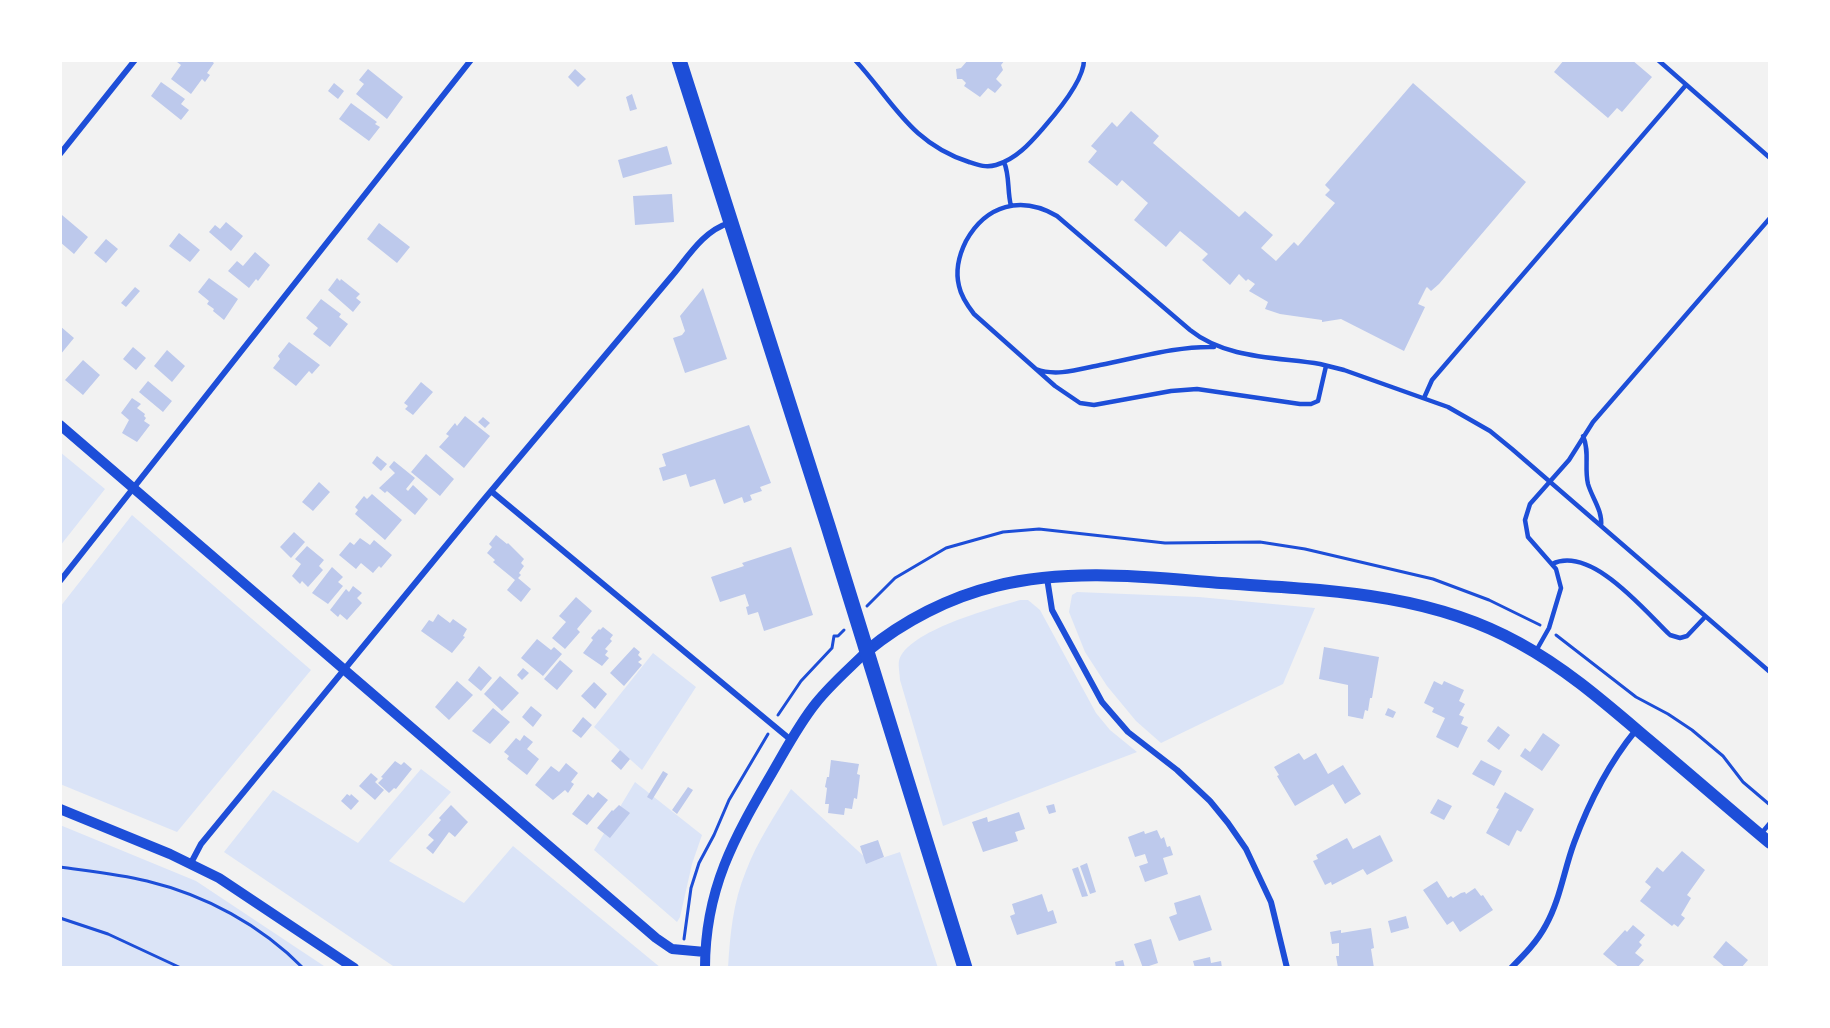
<!DOCTYPE html>
<style>
body{margin:0}
#map{position:relative;width:1830px;height:1028px;overflow:hidden;background:#f2f2f2;font-family:Roboto,sans-serif}
canvas{display:block}
.frame{position:absolute;inset:0;border:62px solid #fff;pointer-events:none}
</style>
<div id="map">
<canvas width="1830" height="1028"></canvas>
<div class="frame"></div>
</div>
<script>
const ctx = document.querySelector('canvas').getContext('2d');
ctx.lineJoin = 'round';
function paint(path, color) { ctx.fillStyle = color; ctx.fill(path, 'evenodd'); }
function strokePath(path, color, width, dash) { ctx.strokeStyle = color; ctx.lineWidth = width; ctx.lineCap = dash ? 'butt' : 'round'; ctx.setLineDash(dash || []); ctx.stroke(path); }
const green = new Path2D(`
 M 60,452 L 105,489 L 60,546 Z
 M 132,515 L 311,670 L 177,832 L 60,784 L 60,607 Z
 M 1077,592 L 1199,597 L 1315,608 L 1283,684 L 1161,743 L 1136,721 L 1107,686 L 1085,652 L 1069,612 L 1072,595 Z
 M 1020,600 L 1028,600 L 1040,610 L 1096,713 L 1110,730 L 1137,752 L 943,826 L 900,680 C 900,675 898,666 899,661 C 906,631 993,608 1020,600 Z
 M 653,653 L 696,687 L 642,770 L 594,727 Z
 M 421,769 L 451,792 L 389,861 L 464,903 L 513,846 L 661,968 L 396,968 L 224,852 L 273,790 L 358,843 Z
 M 635,782 L 702,835 L 692,864 L 680,917 L 677,922 L 594,850 Z
 M 791,789 L 870,862 L 900,852 L 938,968 L 728,968 C 730,935 733,902 746,871 C 757,842 775,815 791,789 Z
 M 60,825 L 196,881 L 327,968 L 60,968 Z`);
const building = new Path2D(`
 M 179,60 L 210,60 L 214,63 L 207,73 L 210,75 L 205,82 L 202,79 L 191,94 L 171,79 L 181,65 L 177,62 Z
 M 968,60 L 1005,60 L 1001,65 L 1003,70 L 996,79 L 1002,85 L 995,93 L 988,88 L 980,97 L 964,86 L 966,83 L 962,79 L 957,79 L 956,69 L 961,68 Z
 M 1564,60 L 1632,60 L 1652,77 L 1622,112 L 1617,108 L 1608,118 L 1554,72 Z
 M 368,69 L 403,97 L 387,119 L 356,94 L 364,84 L 359,80 Z
 M 575,69 L 586,79 L 578,87 L 568,77 Z
 M 161,82 L 185,99 L 181,104 L 189,110 L 181,120 L 151,96 Z
 M 334,83 L 344,91 L 338,99 L 328,91 Z
 M 1413,83 L 1526,182 L 1439,284 L 1431,291 L 1427,287 L 1426,288 L 1418,304 L 1425,307 L 1404,351 L 1341,319 L 1322,322 L 1322,320 L 1280,314 L 1265,309 L 1268,302 L 1249,291 L 1255,284 L 1248,279 L 1246,281 L 1239,274 L 1230,285 L 1202,260 L 1208,254 L 1180,231 L 1166,247 L 1134,220 L 1148,203 L 1122,180 L 1117,186 L 1088,162 L 1097,151 L 1091,146 L 1112,122 L 1117,127 L 1131,111 L 1159,136 L 1153,143 L 1239,217 L 1245,211 L 1273,235 L 1261,248 L 1276,261 L 1294,242 L 1298,246 L 1335,203 L 1325,195 L 1330,190 L 1325,185 Z
 M 632,94 L 637,109 L 630,111 L 626,97 Z
 M 351,103 L 377,122 L 375,124 L 380,127 L 369,141 L 339,119 Z
 M 667,146 L 672,164 L 623,178 L 618,160 Z
 M 672,194 L 674,222 L 635,225 L 633,196 Z
 M 62,215 L 88,237 L 74,254 L 60,242 L 60,217 Z
 M 226,222 L 243,236 L 231,251 L 209,232 L 215,225 L 220,229 Z
 M 379,223 L 410,247 L 397,263 L 367,239 Z
 M 179,233 L 200,250 L 190,262 L 169,246 Z
 M 106,239 L 118,249 L 106,263 L 94,253 Z
 M 255,252 L 270,265 L 258,281 L 256,279 L 249,288 L 228,271 L 237,261 L 243,266 Z
 M 209,278 L 238,299 L 224,320 L 213,311 L 214,309 L 207,304 L 209,301 L 198,292 Z
 M 337,278 L 340,281 L 341,279 L 360,294 L 356,298 L 361,302 L 353,312 L 328,290 Z
 M 135,287 L 140,291 L 126,307 L 121,303 Z
 M 703,288 L 727,359 L 685,373 L 673,338 L 682,335 L 685,331 L 680,316 Z
 M 321,299 L 341,314 L 339,317 L 348,324 L 330,347 L 313,334 L 318,328 L 306,318 Z
 M 60,326 L 74,338 L 60,355 Z
 M 289,342 L 320,365 L 312,374 L 309,371 L 296,386 L 273,368 L 280,359 L 278,356 Z
 M 133,347 L 146,358 L 136,370 L 123,359 Z
 M 167,350 L 185,366 L 172,382 L 154,366 Z
 M 83,360 L 100,375 L 83,395 L 65,380 Z
 M 148,381 L 172,401 L 163,412 L 139,392 Z
 M 421,382 L 433,392 L 413,415 L 405,409 L 408,406 L 404,403 Z
 M 132,398 L 141,404 L 137,408 L 145,414 L 144,416 L 146,418 L 144,421 L 150,425 L 137,442 L 122,433 L 129,420 L 121,413 Z
 M 465,416 L 490,436 L 464,468 L 439,447 L 449,436 L 446,434 L 455,423 L 457,426 Z
 M 483,417 L 490,423 L 485,428 L 478,422 Z
 M 749,425 L 771,483 L 760,487 L 762,491 L 750,495 L 752,500 L 744,503 L 742,497 L 724,504 L 715,479 L 690,487 L 686,474 L 663,481 L 659,468 L 666,466 L 662,454 Z
 M 426,454 L 454,479 L 440,496 L 411,472 Z
 M 377,456 L 387,464 L 381,471 L 372,463 Z
 M 394,461 L 415,478 L 406,489 L 408,491 L 413,485 L 428,499 L 415,515 L 387,491 L 385,493 L 379,488 L 395,473 L 389,467 Z
 M 319,482 L 330,492 L 313,511 L 302,502 Z
 M 372,494 L 402,520 L 385,540 L 355,514 L 358,510 L 355,507 L 364,496 L 367,499 Z
 M 294,532 L 305,542 L 291,558 L 280,547 Z
 M 496,535 L 507,544 L 508,543 L 524,559 L 521,563 L 524,566 L 519,573 L 521,575 L 518,578 L 531,589 L 521,602 L 507,590 L 515,580 L 493,562 L 495,560 L 487,553 L 492,547 L 489,544 Z
 M 360,538 L 370,545 L 374,540 L 392,555 L 381,568 L 379,566 L 373,573 L 361,563 L 356,569 L 339,555 L 350,542 L 354,545 Z
 M 307,546 L 324,560 L 319,566 L 323,570 L 308,587 L 302,581 L 300,584 L 292,576 L 301,564 L 295,559 Z
 M 791,547 L 813,615 L 764,631 L 758,612 L 748,615 L 746,607 L 749,606 L 745,594 L 720,602 L 711,577 L 744,566 L 742,563 Z
 M 332,567 L 343,577 L 338,582 L 343,586 L 328,604 L 312,593 Z
 M 353,586 L 362,593 L 357,598 L 362,603 L 347,620 L 340,614 L 338,617 L 330,610 L 346,589 L 349,592 Z
 M 576,597 L 592,611 L 577,629 L 580,632 L 565,649 L 552,638 L 566,622 L 559,616 Z
 M 438,614 L 450,623 L 453,619 L 467,629 L 463,636 L 465,637 L 452,653 L 421,631 L 429,620 L 433,622 Z
 M 603,627 L 613,635 L 610,639 L 612,641 L 605,649 L 608,651 L 605,655 L 609,658 L 602,666 L 583,653 L 593,640 L 591,638 L 599,629 L 600,630 Z
 M 537,639 L 551,650 L 554,647 L 562,654 L 543,676 L 521,658 Z
 M 634,647 L 640,652 L 638,655 L 642,659 L 638,662 L 642,665 L 624,686 L 610,673 Z
 M 1324,647 L 1379,657 L 1372,698 L 1370,698 L 1368,711 L 1365,710 L 1363,719 L 1348,716 L 1348,685 L 1319,679 Z
 M 560,660 L 573,671 L 557,690 L 544,679 Z
 M 479,666 L 492,678 L 481,691 L 468,680 Z
 M 523,668 L 529,673 L 522,680 L 517,675 Z
 M 500,676 L 519,693 L 502,711 L 484,694 Z
 M 457,681 L 473,695 L 449,720 L 435,707 Z
 M 1434,681 L 1442,685 L 1444,681 L 1464,690 L 1459,701 L 1465,704 L 1459,715 L 1464,717 L 1461,724 L 1468,727 L 1458,748 L 1436,737 L 1445,718 L 1432,712 L 1434,708 L 1424,703 Z
 M 594,682 L 607,694 L 595,709 L 581,696 Z
 M 531,706 L 542,715 L 533,727 L 522,717 Z
 M 493,708 L 510,722 L 490,744 L 472,731 Z
 M 1388,708 L 1396,712 L 1393,718 L 1385,715 Z
 M 583,717 L 592,725 L 581,738 L 572,731 Z
 M 1498,726 L 1510,735 L 1499,750 L 1487,741 Z
 M 1543,733 L 1560,745 L 1542,771 L 1520,756 L 1525,748 L 1530,752 Z
 M 524,735 L 533,742 L 527,749 L 539,759 L 527,775 L 507,759 L 509,756 L 504,752 L 516,738 L 520,741 Z
 M 620,750 L 630,759 L 621,770 L 611,761 Z
 M 1299,753 L 1304,760 L 1316,753 L 1328,774 L 1343,765 L 1361,794 L 1345,804 L 1333,784 L 1295,806 L 1277,776 L 1279,775 L 1274,767 Z
 M 831,760 L 859,764 L 857,774 L 860,775 L 857,799 L 854,798 L 852,809 L 845,808 L 844,815 L 828,813 L 829,804 L 825,804 L 827,788 L 825,787 L 827,777 L 829,777 Z
 M 1481,760 L 1502,771 L 1494,786 L 1472,774 Z
 M 395,761 L 401,765 L 404,762 L 412,769 L 396,789 L 394,788 L 389,793 L 378,783 L 383,778 L 381,777 Z
 M 566,763 L 578,773 L 571,782 L 574,784 L 568,793 L 565,790 L 553,800 L 535,785 L 551,766 L 559,772 Z
 M 663,771 L 668,774 L 652,800 L 647,797 Z
 M 371,773 L 378,779 L 375,782 L 384,790 L 375,800 L 359,786 Z
 M 688,787 L 693,790 L 677,814 L 672,810 Z
 M 598,792 L 608,800 L 587,825 L 572,814 L 588,794 L 593,798 Z
 M 1505,792 L 1534,809 L 1521,832 L 1517,830 L 1509,846 L 1486,833 L 1499,809 L 1496,808 Z
 M 347,794 L 350,796 L 351,794 L 359,801 L 351,810 L 341,801 Z
 M 1438,799 L 1452,806 L 1444,820 L 1430,813 Z
 M 1054,804 L 1056,812 L 1049,814 L 1046,806 Z
 M 451,805 L 468,822 L 455,837 L 449,832 L 433,854 L 426,848 L 434,840 L 428,835 L 441,820 L 439,818 Z
 M 619,805 L 630,813 L 610,838 L 597,828 L 612,810 L 613,811 Z
 M 1019,812 L 1025,829 L 1015,832 L 1018,841 L 983,852 L 972,822 L 987,817 L 988,822 Z
 M 1157,830 L 1161,839 L 1164,837 L 1167,847 L 1170,846 L 1173,855 L 1163,858 L 1168,874 L 1145,882 L 1139,866 L 1148,863 L 1145,854 L 1135,857 L 1128,837 L 1144,831 L 1145,834 Z
 M 1380,835 L 1393,861 L 1367,875 L 1363,869 L 1332,885 L 1331,882 L 1325,885 L 1313,861 L 1318,859 L 1316,855 L 1347,838 L 1353,849 Z
 M 878,840 L 884,857 L 866,864 L 860,846 Z
 M 1682,851 L 1705,870 L 1687,895 L 1691,898 L 1681,915 L 1685,918 L 1678,927 L 1674,924 L 1672,926 L 1640,901 L 1651,887 L 1645,882 L 1657,867 L 1663,872 Z
 M 1087,863 L 1096,892 L 1090,894 L 1080,866 Z
 M 1078,867 L 1088,896 L 1082,897 L 1072,869 Z
 M 1437,881 L 1448,898 L 1451,896 L 1453,898 L 1461,893 L 1465,892 L 1466,894 L 1475,888 L 1481,896 L 1483,895 L 1493,910 L 1460,932 L 1453,921 L 1447,925 L 1423,890 Z
 M 1042,894 L 1048,912 L 1053,910 L 1057,923 L 1017,935 L 1010,916 L 1015,914 L 1012,904 Z
 M 1200,895 L 1212,930 L 1179,941 L 1169,917 L 1177,914 L 1174,903 Z
 M 1406,916 L 1409,928 L 1391,933 L 1388,921 Z
 M 1633,925 L 1645,935 L 1639,942 L 1642,945 L 1635,953 L 1644,960 L 1637,968 L 1620,968 L 1603,954 L 1625,930 L 1627,932 Z
 M 1371,928 L 1374,948 L 1371,949 L 1374,968 L 1338,968 L 1336,956 L 1339,956 L 1339,943 L 1332,944 L 1330,932 L 1341,930 L 1341,933 Z
 M 1151,939 L 1158,963 L 1143,968 L 1134,944 Z
 M 1726,941 L 1748,960 L 1741,968 L 1726,968 L 1713,957 Z
 M 1210,957 L 1211,963 L 1221,961 L 1222,968 L 1195,968 L 1193,961 Z
 M 1123,960 L 1125,968 L 1116,968 L 1115,962 Z`);
const path = new Path2D(`
 M 867,606 L 895,578 L 946,548 L 1003,532 L 1039,529 L 1165,543 L 1260,542 L 1305,549 L 1433,579 L 1489,600 L 1540,625
 M 1556,635 L 1636,697 L 1668,714 L 1692,730 L 1723,756 L 1743,782 L 1770,805
 M 778,715 L 801,681 L 832,648 L 834,636 L 838,636 L 844,630
 M 60,867 C 89,871 119,874 147,881 C 205,895 261,925 303,968
 M 60,918 L 108,934 L 181,968
 M 684,939 L 691,888 L 699,863 L 714,835 L 729,800 L 768,734`);
const service = new Path2D(`
 M 855,60 C 893,101 910,143 969,162 C 978,165 986,168 996,165 C 1017,159 1031,142 1045,126 C 1058,111 1084,80 1084,60
 M 1658,60 L 1770,158
 M 1004,162 C 1010,176 1007,191 1011,206
 M 1326,366 L 1318,401 L 1311,404 L 1300,404 L 1197,389 L 1171,391 L 1094,405 L 1080,403 L 1055,386 L 974,314 C 967,305 961,296 959,286 C 955,270 959,255 966,241 C 986,205 1021,195 1057,216 L 1190,330 C 1226,359 1277,357 1320,364 L 1344,370 L 1448,407 L 1490,431 L 1512,449 L 1770,672
 M 1036,369 C 1056,377 1080,369 1100,365 C 1137,358 1176,346 1214,347
 M 1424,398 L 1432,380 L 1686,85
 M 1583,436 C 1590,451 1584,468 1588,484 C 1592,498 1603,511 1601,526
 M 1552,564 C 1591,545 1644,610 1670,635 L 1680,638 L 1687,636 L 1705,617
 M 1536,651 L 1549,628 L 1561,588 L 1556,569 L 1528,537 L 1525,520 L 1530,504 L 1569,460 L 1593,422 L 1770,218
 M 1760,835 L 1770,823`);
const minor = new Path2D(`
 M 60,154 L 135,60
 M 491,491 L 791,740
 M 1047,578 L 1052,610 L 1102,702 L 1128,732 L 1177,770 L 1210,801 L 1228,823 L 1246,849 L 1271,902 L 1287,968
 M 60,581 L 471,60
 M 191,863 L 201,844 L 481,503 L 671,277 C 688,257 703,231 729,223
 M 1511,968 C 1524,955 1537,942 1546,925 C 1560,900 1564,870 1574,843 C 1589,802 1609,763 1636,730`);
const tertiary = new Path2D(`
 M 60,425 L 656,938 L 672,949 L 705,952
 M 60,809 L 170,854 L 219,878 L 354,968
 M 705,968 C 705,889 734,838 772,773 C 786,749 799,724 816,703 C 831,684 850,668 867,651`);
const secondary = new Path2D(`
 M 867,651 C 903,621 950,597 996,586 C 1070,568 1146,577 1221,583 C 1323,590 1428,592 1519,643 C 1565,668 1604,702 1644,736 C 1686,771 1728,808 1770,843`);
const primary = new Path2D(`
 M 679,60 L 828,526 L 965,968`);
paint(green, '#dbe4f7');
paint(building, '#bdc9ec');
strokePath(path, '#1d4ed8', 3);
strokePath(service, '#1d4ed8', 4.5);
strokePath(minor, '#1d4ed8', 6);
strokePath(tertiary, '#1d4ed8', 10);
strokePath(secondary, '#1d4ed8', 12);
strokePath(primary, '#1d4ed8', 15);
</script>
